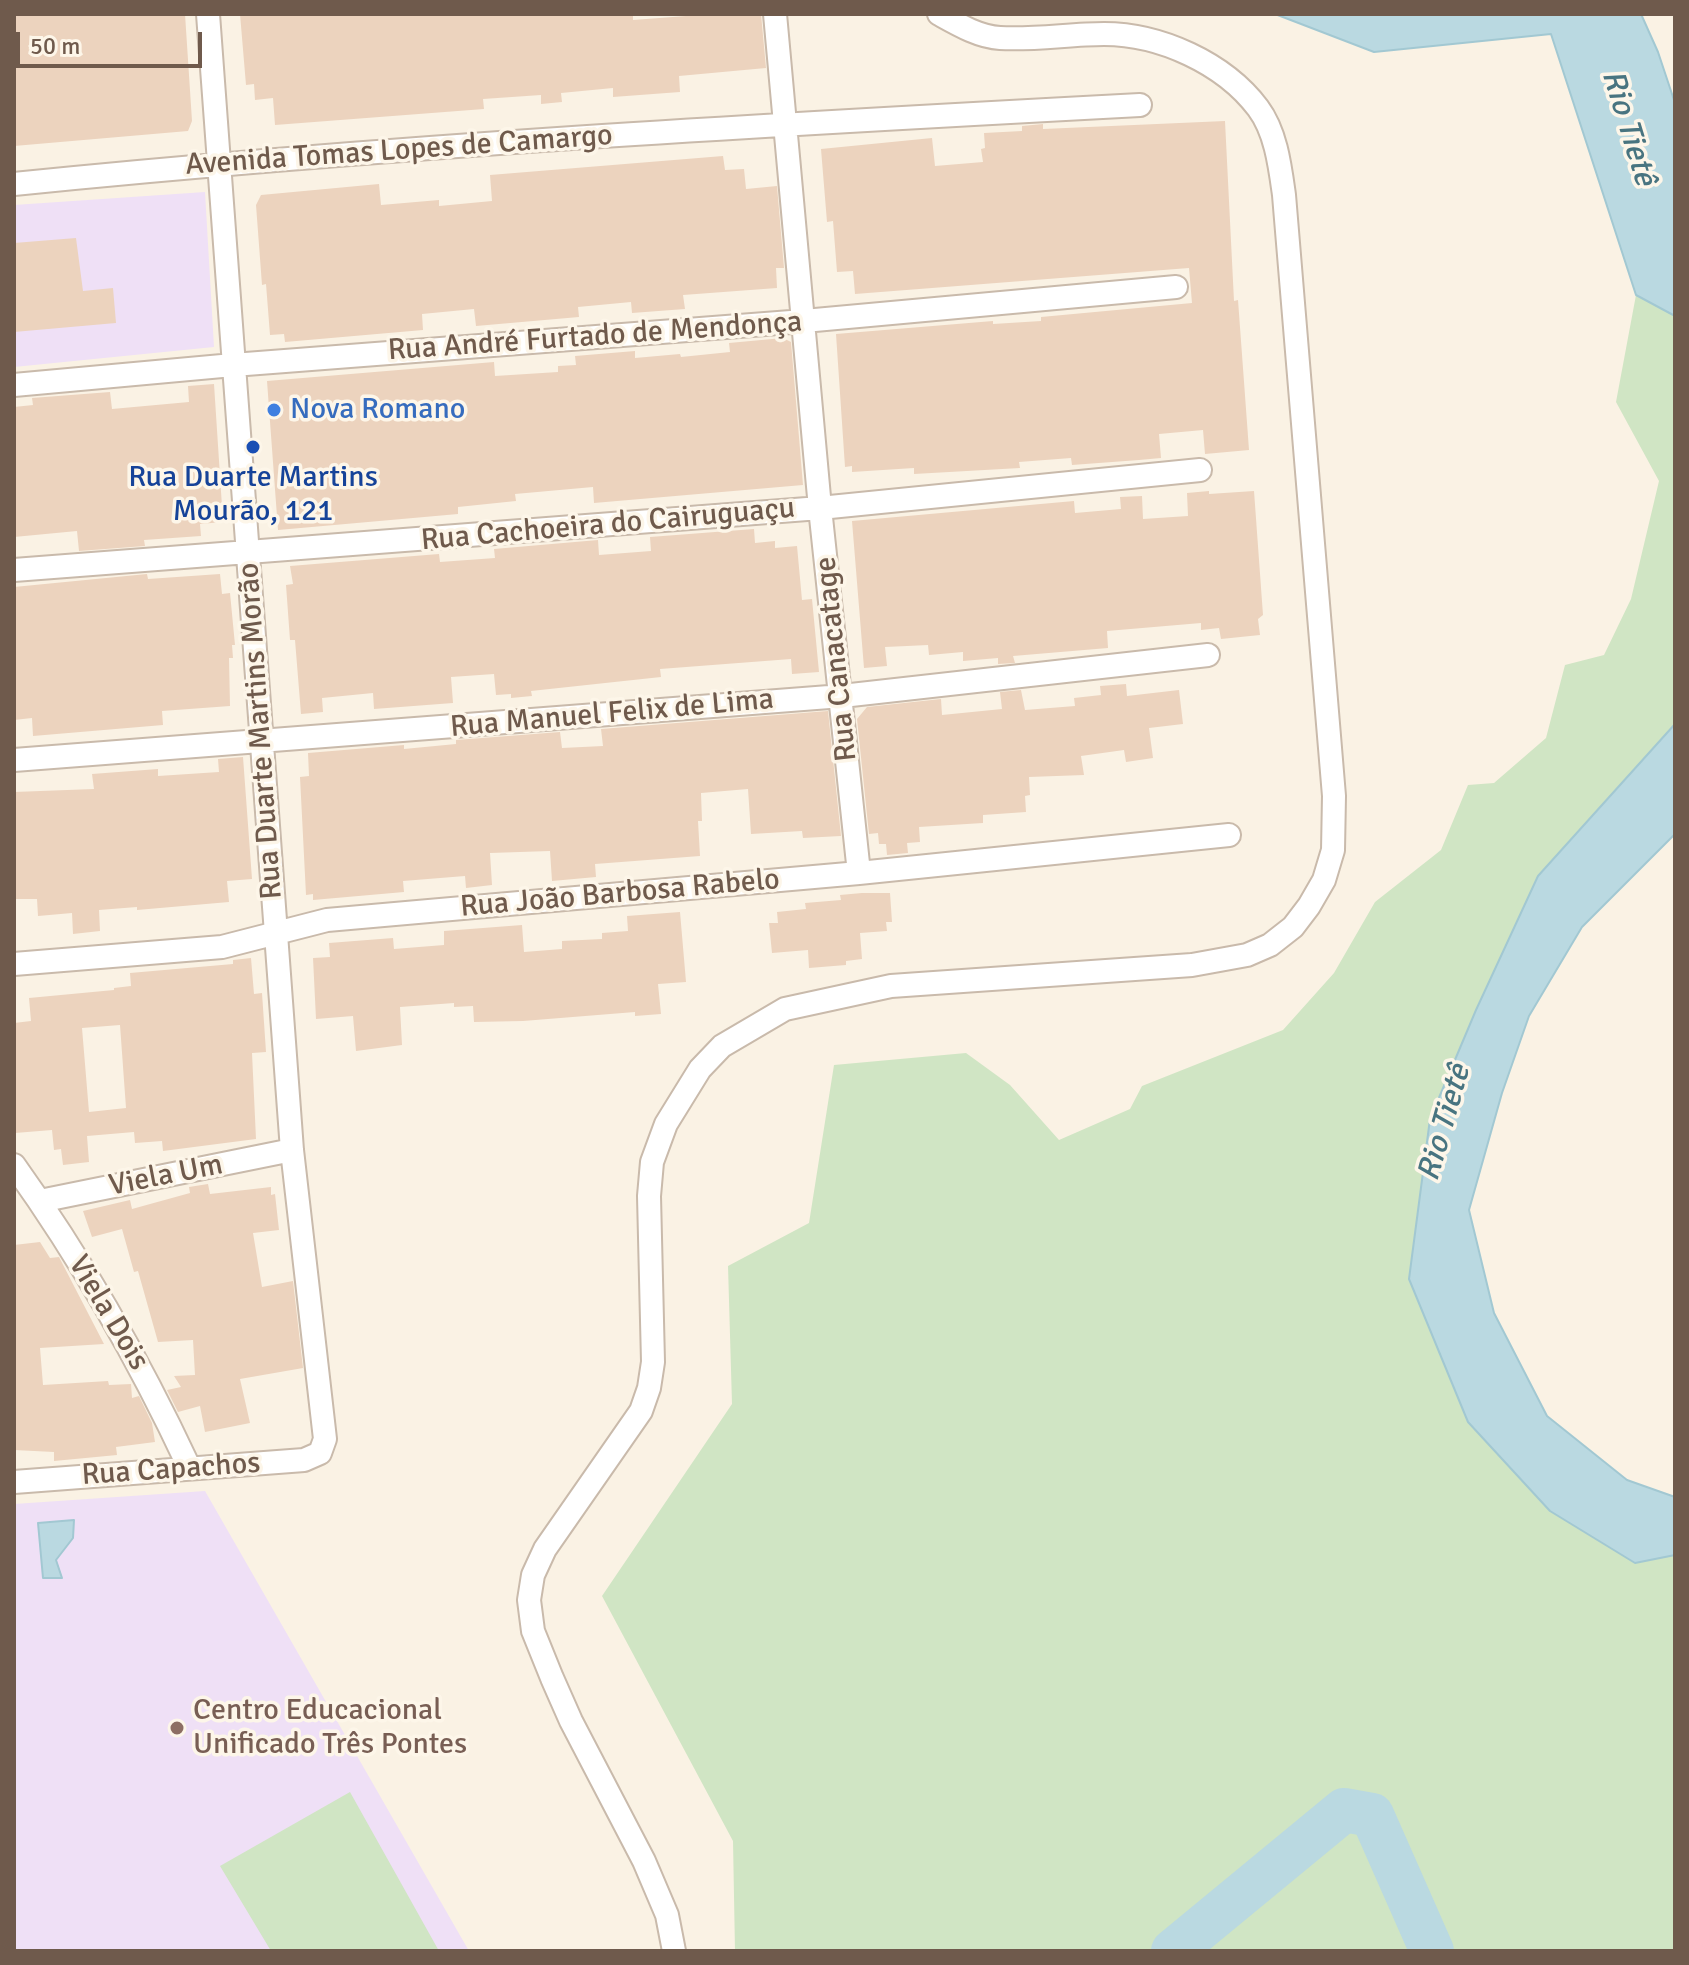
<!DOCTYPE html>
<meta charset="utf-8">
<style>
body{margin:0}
#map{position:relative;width:1689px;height:1965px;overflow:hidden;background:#faf2e4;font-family:Signika,sans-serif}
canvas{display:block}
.frame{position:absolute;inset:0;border:16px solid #6f5a4c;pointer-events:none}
.scale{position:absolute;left:16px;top:32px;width:186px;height:36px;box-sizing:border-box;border:4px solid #6f5a4c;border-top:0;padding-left:10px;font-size:24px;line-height:28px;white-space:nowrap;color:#6f5a4c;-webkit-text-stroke:6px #fdf6e9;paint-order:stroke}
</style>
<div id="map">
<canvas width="1689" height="1965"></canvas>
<div class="frame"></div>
<div class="scale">50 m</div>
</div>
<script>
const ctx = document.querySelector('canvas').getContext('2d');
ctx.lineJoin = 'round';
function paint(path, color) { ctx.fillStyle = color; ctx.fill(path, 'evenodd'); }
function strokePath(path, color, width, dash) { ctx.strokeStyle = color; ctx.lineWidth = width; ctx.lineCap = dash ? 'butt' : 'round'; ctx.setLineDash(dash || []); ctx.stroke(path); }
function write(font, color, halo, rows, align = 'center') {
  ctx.font = font + ' Signika,sans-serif'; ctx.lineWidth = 7; ctx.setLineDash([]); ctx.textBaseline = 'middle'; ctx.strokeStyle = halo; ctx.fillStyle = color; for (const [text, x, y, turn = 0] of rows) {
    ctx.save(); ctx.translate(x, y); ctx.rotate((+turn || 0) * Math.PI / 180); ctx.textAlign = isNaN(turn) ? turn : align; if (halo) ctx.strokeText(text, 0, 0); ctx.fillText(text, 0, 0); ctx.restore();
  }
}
const education = new Path2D(`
 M 205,192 L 214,347 L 14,367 L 14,205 Z
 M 205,1491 L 469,1951 L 14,1951 L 14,1504 Z`);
const green = new Path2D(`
 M 1636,295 L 1675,316 L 1675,724 L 1538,877 L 1409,1279 L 1635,1563 L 1675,1555 L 1675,1951 L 735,1951 L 733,1841 L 602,1596 L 732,1404 L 728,1266 L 809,1223 L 834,1065 L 966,1053 L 1010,1085 L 1059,1140 L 1130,1109 L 1142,1086 L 1283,1030 L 1334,973 L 1375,902 L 1441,850 L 1468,785 L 1494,783 L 1546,738 L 1565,665 L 1604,655 L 1631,599 L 1659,481 L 1616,402 Z
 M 350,1792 L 439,1951 L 271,1951 L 220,1866 Z`);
const water = new Path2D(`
 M 1275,14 L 1641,14 L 1658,52 L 1675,103 L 1675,316 L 1636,295 L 1551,34 L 1374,52 Z
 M 1675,724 L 1675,834 L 1582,927 L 1529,1016 L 1502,1093 L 1469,1210 L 1494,1313 L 1547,1416 L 1627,1480 L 1675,1497 L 1675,1555 L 1635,1563 L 1550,1511 L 1468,1422 L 1409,1279 L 1430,1119 L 1476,1010 L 1538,876 Z
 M 74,1520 L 73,1538 L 56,1560 L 62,1578 L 43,1578 L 38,1523 Z`);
const river = new Path2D(`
 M 1173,1951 L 1344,1810 L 1372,1815 L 1432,1951`);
const building = new Path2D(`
 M 14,14 L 185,14 L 192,121 L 188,131 L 14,146 Z
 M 240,14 L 633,14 L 633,20 L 686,16 L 686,14 L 761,14 L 766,68 L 679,76 L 680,92 L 613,97 L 613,88 L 561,93 L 562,102 L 541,104 L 541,95 L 483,99 L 484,109 L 275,125 L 273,98 L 255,100 L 254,84 L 246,85 Z
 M 1225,121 L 1234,301 L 1238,300 L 1249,450 L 1205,454 L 1203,430 L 1159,434 L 1161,458 L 1139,460 L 1072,465 L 1071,458 L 1019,462 L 1020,468 L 914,474 L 914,468 L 852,472 L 852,466 L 845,467 L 836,334 L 993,321 L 993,324 L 1041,321 L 1041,317 L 1192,303 L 1189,268 L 855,294 L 853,271 L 837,272 L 833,221 L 827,222 L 821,149 L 932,138 L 935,166 L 983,162 L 981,149 L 985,148 L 984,133 L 1022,131 L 1022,126 L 1043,124 L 1043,129 Z
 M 723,156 L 725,170 L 744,169 L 746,189 L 777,186 L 784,268 L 776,268 L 777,288 L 683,295 L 685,309 L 632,313 L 631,302 L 578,307 L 579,317 L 476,326 L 474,309 L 422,314 L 423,330 L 285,342 L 284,334 L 270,335 L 266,284 L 262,285 L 256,205 L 261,195 L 379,184 L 381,205 L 439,200 L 439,206 L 492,201 L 490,175 Z
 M 76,238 L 83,291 L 113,288 L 116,323 L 14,332 L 14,243 Z
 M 783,338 L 791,342 L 803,485 L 594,503 L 593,487 L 515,494 L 516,501 L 458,507 L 458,514 L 278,530 L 267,381 L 494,362 L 495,376 L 558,372 L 558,366 L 576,365 L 575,356 L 635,351 L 635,358 L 680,354 L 681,357 L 730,352 L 729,343 Z
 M 214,384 L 223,522 L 200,524 L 201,536 L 144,540 L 145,546 L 79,551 L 77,531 L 14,537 L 14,407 L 33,405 L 32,398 L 110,392 L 112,409 L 189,402 L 188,386 Z
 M 1209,491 L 1209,494 L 1254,491 L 1263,615 L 1258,619 L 1260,635 L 1221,639 L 1219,628 L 1201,630 L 1201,623 L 1107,631 L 1108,648 L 1013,656 L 1015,663 L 998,664 L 998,658 L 963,661 L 963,652 L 929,655 L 928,645 L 907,646 L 885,647 L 887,666 L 864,668 L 852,521 L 1074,501 L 1075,513 L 1121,509 L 1120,497 L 1142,496 L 1143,519 L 1188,516 L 1187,493 Z
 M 754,529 L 755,543 L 775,541 L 775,548 L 797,546 L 802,600 L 812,599 L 819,672 L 792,674 L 791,659 L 660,669 L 661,677 L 531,691 L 532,696 L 511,698 L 511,694 L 496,695 L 494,674 L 451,677 L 453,703 L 374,709 L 373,693 L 322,698 L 323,712 L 301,714 L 295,640 L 290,640 L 286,585 L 293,584 L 290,566 L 439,554 L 440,562 L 495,558 L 494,549 L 598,540 L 599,555 L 651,551 L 650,537 Z
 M 147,574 L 148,579 L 220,574 L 222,594 L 230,593 L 235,645 L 232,645 L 233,658 L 229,658 L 230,706 L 162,711 L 163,725 L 33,736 L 32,718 L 14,720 L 14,587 Z
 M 1126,684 L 1127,696 L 1179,690 L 1183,724 L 1149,728 L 1153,758 L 1126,762 L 1124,750 L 1081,756 L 1084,775 L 1029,777 L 1030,795 L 1025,796 L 1026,812 L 983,815 L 983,823 L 919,827 L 920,842 L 907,843 L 908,853 L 887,855 L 886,844 L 879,844 L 878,833 L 869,834 L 857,719 L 867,707 L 941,699 L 942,715 L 1002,709 L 1000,692 L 1021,690 L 1025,710 L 1075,706 L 1074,698 L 1101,695 L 1100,686 Z
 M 828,711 L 841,836 L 803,838 L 802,831 L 751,834 L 748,789 L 701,793 L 702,821 L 698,821 L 700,856 L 595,864 L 596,877 L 552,881 L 550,851 L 490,853 L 492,885 L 466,888 L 465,876 L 403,881 L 404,892 L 313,900 L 313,894 L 306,895 L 300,777 L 309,776 L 308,753 L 404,745 L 404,749 L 456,744 L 456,740 L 560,732 L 562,748 L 603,746 L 601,729 Z
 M 243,757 L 252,879 L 227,881 L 229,902 L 137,910 L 137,907 L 99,910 L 100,931 L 73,934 L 72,913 L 38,916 L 37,899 L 14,899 L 14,792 L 94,789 L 92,774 L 158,769 L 158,776 L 219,772 L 218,759 Z
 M 862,893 L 890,893 L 892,922 L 886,922 L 887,931 L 860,933 L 862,959 L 846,961 L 846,965 L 809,968 L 808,950 L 772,953 L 769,923 L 778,923 L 777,912 L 806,909 L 805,903 L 841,900 L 840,895 Z
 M 680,912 L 686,982 L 658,984 L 661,1014 L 635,1016 L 635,1012 L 523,1021 L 474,1022 L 473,1006 L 454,1007 L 454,1003 L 400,1007 L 402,1045 L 356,1051 L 353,1016 L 316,1019 L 313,958 L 330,957 L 329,943 L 393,938 L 394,949 L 444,945 L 444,931 L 522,925 L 524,952 L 562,949 L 562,941 L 602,939 L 602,933 L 628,931 L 627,916 Z
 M 251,958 L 254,994 L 262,993 L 266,1052 L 252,1053 L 256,1139 L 163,1151 L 162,1141 L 135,1143 L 134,1132 L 87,1136 L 89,1162 L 63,1165 L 61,1149 L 54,1150 L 52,1130 L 15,1133 L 14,1023 L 31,1021 L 29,998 L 114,990 L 114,988 L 131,986 L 130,973 L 233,964 L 233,960 ZM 120,1025 L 126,1108 L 89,1112 L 82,1028 Z
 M 208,1184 L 210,1194 L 271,1187 L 271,1195 L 275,1194 L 279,1230 L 253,1233 L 262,1287 L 293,1281 L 303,1368 L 240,1379 L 250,1423 L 205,1432 L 200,1406 L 178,1412 L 167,1390 L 181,1387 L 174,1376 L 195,1375 L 193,1340 L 158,1342 L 138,1271 L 134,1272 L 122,1229 L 92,1237 L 83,1211 L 130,1200 L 132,1209 L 190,1193 L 189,1187 Z
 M 40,1242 L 50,1258 L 59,1257 L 104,1344 L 40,1348 L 43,1385 L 108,1381 L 109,1385 L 131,1384 L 132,1398 L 139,1396 L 152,1423 L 155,1442 L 116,1447 L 117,1455 L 54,1461 L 54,1452 L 14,1450 L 14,1245 Z`);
const street = new Path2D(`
 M 775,14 L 820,508 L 859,873
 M 14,184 C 388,146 764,125 1140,105
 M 14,385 L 233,365 L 804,321 L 1176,287
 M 14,570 L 820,508 L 1200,470
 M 14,760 L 842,696 L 1208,655
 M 14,964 L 222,947 L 327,920 L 859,873 L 1229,835
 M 14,1165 C 82,1260 140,1362 189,1467
 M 40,1201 L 292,1150
 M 14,1482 L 304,1460 L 320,1453 L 325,1439 L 292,1150 L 208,14
 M 674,1951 L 667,1915 L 644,1861 L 571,1721 L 552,1678 L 533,1631 L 529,1600 L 533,1575 L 545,1549 L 641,1411 L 649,1388 L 653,1362 L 649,1196 L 652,1162 L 666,1124 L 700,1069 L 722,1046 L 785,1009 L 891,986 L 1192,965 L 1247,955 L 1270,945 L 1293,927 L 1309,906 L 1324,880 L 1333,850 L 1334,796 L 1284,195 C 1280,166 1276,132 1258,108 C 1224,63 1160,34 1104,34 C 1070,34 1035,40 1000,38 C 979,37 957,24 939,14`);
const markers = [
 [274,410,8,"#3f7fe0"],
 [253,447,8,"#1a4fb4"],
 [177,1728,8,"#8d6e63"]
];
const streetNames = [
 ["Avenida Tomas Lopes de Camargo",399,151,-4],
 ["Rua André Furtado de Mendonça",595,337,-4],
 ["Rua Cachoeira do Cairuguaçu",608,525,-5],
 ["Rua Canacatage",837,659,-96],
 ["Rua Manuel Felix de Lima",612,714,-5],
 ["Rua Duarte Martins Morão",261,731,-94],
 ["Rua João Barbosa Rabelo",620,894,-5],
 ["Viela Um",166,1176,-11],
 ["Viela Dois",108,1313,59],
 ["Rua Capachos",171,1470,-4]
];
const shopNames = [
 ["Nova Romano",290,410]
];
const transitNames = [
 ["Rua Duarte Martins",253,478],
 ["Mourão, 121",253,512]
];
const educationNames = [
 ["Centro Educacional",193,1711],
 ["Unificado Três Pontes",193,1745]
];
const waterNames = [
 ["Rio Tietê",1628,128,73],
 ["Rio Tietê",1445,1123,-74]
];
paint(education, '#efe0f6');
paint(green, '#d0e5c4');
paint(water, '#bad9e1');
strokePath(water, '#a2c8d2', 2);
strokePath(river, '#bad9e1', 44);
paint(building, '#ecd3be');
strokePath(street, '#c9baab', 26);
strokePath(street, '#fff', 22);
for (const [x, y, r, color] of markers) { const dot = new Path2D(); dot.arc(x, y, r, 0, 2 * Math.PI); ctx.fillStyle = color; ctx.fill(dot); strokePath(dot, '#fdf6e9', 3); }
write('30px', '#6f5a4c', '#fdf6e9', streetNames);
write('30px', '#366cbe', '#fdf6e9', shopNames, 'left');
write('30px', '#164399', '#fdf6e9', transitNames);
write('30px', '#785e54', '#fdf6e9', educationNames, 'left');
write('italic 32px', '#487480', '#fdf6e9', waterNames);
</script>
